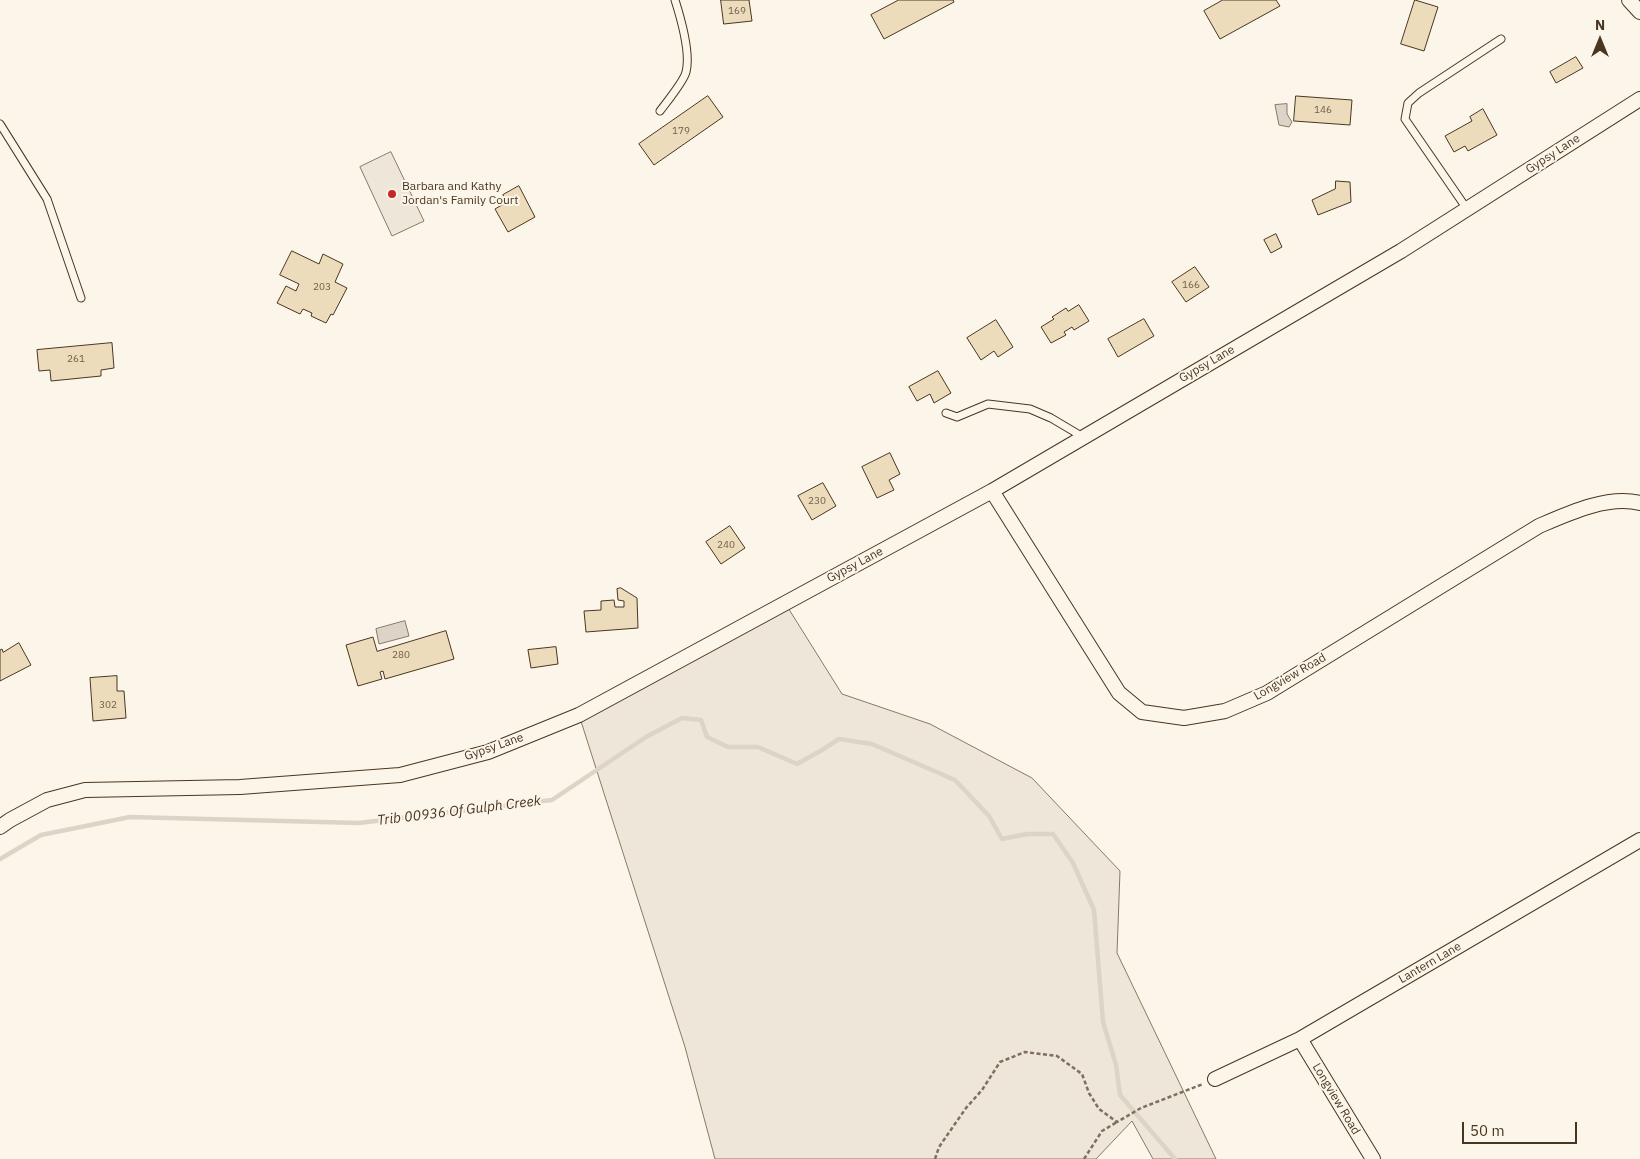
<!DOCTYPE html>
<style>
body{margin:0}
#map{position:relative;width:1640px;height:1159px;overflow:hidden;background:#fbf6e9;font-family:"IBM Plex Sans",sans-serif}
canvas{display:block}
.north{position:absolute;left:1575px;top:15px;width:50px;height:50px;-webkit-text-stroke:4px #fbf6e9;paint-order:stroke;rotate:0deg;font-size:14px;font-weight:700;line-height:20px;text-align:center;color:#4a3520}
.north::after{content:'';display:block;margin:auto;width:18px;height:22px;background:#4a3520;clip-path:polygon(50% 0,100% 100%,50% 72%,0 100%)}
.scale{position:absolute;left:1462px;top:1122px;width:115px;height:22px;box-sizing:border-box;border:2px solid #4a3520;border-top:0;padding-left:6px;font-size:15px;line-height:18px;white-space:nowrap;color:#4a3520;-webkit-text-stroke:4px #fbf6e9;paint-order:stroke}
</style>
<div id="map">
<canvas width="1640" height="1159"></canvas>
<div class="north">N</div>
<div class="scale">50 m</div>
</div>
<script>
const ctx = document.querySelector('canvas').getContext('2d');
ctx.lineJoin = 'round';
function paint(path, color) { ctx.fillStyle = color; ctx.fill(path, 'evenodd'); }
function strokePath(path, color, width, dash) { ctx.strokeStyle = color; ctx.lineWidth = width; ctx.lineCap = dash ? 'butt' : 'round'; ctx.setLineDash(dash || []); ctx.stroke(path); }
function write(font, color, halo, rows, align = 'center') {
  ctx.font = font + ' "IBM Plex Sans",sans-serif'; ctx.lineWidth = 4; ctx.setLineDash([]); ctx.textBaseline = 'middle'; ctx.strokeStyle = halo; ctx.fillStyle = color; for (const [text, x, y, turn = 0] of rows) {
    ctx.save(); ctx.translate(x, y); ctx.rotate((+turn || 0) * Math.PI / 180); ctx.textAlign = isNaN(turn) ? turn : align; if (halo) ctx.strokeText(text, 0, 0); ctx.fillText(text, 0, 0); ctx.restore();
  }
}
const green = new Path2D(`
 M 391,152 L 424,221 L 392,236 L 360,167 Z
 M 785,603 L 842,694 L 930,724 L 1032,778 L 1120,871 L 1117,953 L 1216,1159 L 1153,1159 L 1132,1121 L 1096,1159 L 715,1159 L 685,1047 L 579,715 Z`);
const water = new Path2D(`
 M 1287,104 L 1287,114 L 1292,122 L 1289,127 L 1279,125 L 1275,105 Z
 M 405,621 L 409,636 L 379,644 L 376,629 Z`);
const stream = new Path2D(`
 M 0,859 L 41,835 L 130,817 L 359,823 L 552,800 L 646,737 L 682,718 L 701,720 L 707,737 L 728,747 L 758,747 L 797,764 L 822,750 L 839,739 L 872,744 L 955,780 L 989,816 L 1002,839 L 1027,834 L 1053,834 L 1073,863 L 1094,910 L 1103,1022 L 1116,1065 L 1120,1095 L 1175,1159`);
const building = new Path2D(`
 M 721,0 L 749,0 L 752,21 L 724,24 Z
 M 899,0 L 953,0 L 954,2 L 884,39 L 871,15 Z
 M 1223,0 L 1276,0 L 1280,6 L 1220,39 L 1204,11 Z
 M 1415,0 L 1438,7 L 1424,51 L 1401,44 Z
 M 1576,57 L 1583,68 L 1556,83 L 1550,72 Z
 M 708,96 L 723,117 L 654,165 L 639,144 Z
 M 1296,96 L 1352,100 L 1350,125 L 1294,121 Z
 M 1483,109 L 1497,135 L 1468,151 L 1465,146 L 1454,152 L 1445,136 L 1472,121 L 1470,117 Z
 M 1336,181 L 1350,182 L 1351,202 L 1318,215 L 1312,200 L 1335,189 Z
 M 519,186 L 535,217 L 508,232 L 495,209 L 507,202 L 503,195 Z
 M 1276,234 L 1282,247 L 1271,253 L 1264,240 Z
 M 292,251 L 319,264 L 323,254 L 343,264 L 335,282 L 347,288 L 333,315 L 331,314 L 326,323 L 311,316 L 312,313 L 303,309 L 300,314 L 277,303 L 286,286 L 296,291 L 299,284 L 280,275 Z
 M 1195,267 L 1209,287 L 1186,302 L 1172,282 Z
 M 1079,305 L 1089,321 L 1074,330 L 1072,327 L 1064,332 L 1066,335 L 1051,343 L 1041,327 L 1054,319 L 1052,317 L 1066,308 L 1068,311 Z
 M 1144,319 L 1154,336 L 1118,357 L 1108,339 Z
 M 996,320 L 1013,347 L 998,357 L 994,351 L 981,360 L 967,338 Z
 M 112,343 L 114,368 L 101,370 L 101,376 L 51,381 L 50,370 L 39,371 L 37,350 Z
 M 938,371 L 951,393 L 934,403 L 930,394 L 917,401 L 909,387 Z
 M 890,453 L 900,474 L 889,480 L 894,490 L 877,498 L 862,467 Z
 M 823,483 L 836,506 L 812,520 L 798,496 Z
 M 730,526 L 745,548 L 721,564 L 706,542 Z
 M 621,588 L 637,598 L 638,628 L 586,632 L 584,611 L 601,610 L 601,601 L 614,600 L 615,607 L 624,607 L 624,601 L 618,600 L 617,589 Z
 M 446,631 L 454,659 L 385,679 L 383,671 L 380,672 L 382,679 L 358,686 L 346,645 L 373,637 L 377,651 Z
 M 19,643 L 31,665 L 0,681 L 0,650 L 2,649 L 3,652 Z
 M 556,647 L 558,664 L 531,668 L 528,650 Z
 M 117,676 L 117,691 L 124,691 L 126,718 L 93,721 L 90,678 Z`);
const path = new Path2D(`
 M 935,1159 L 939,1147 L 966,1108 L 982,1090 L 1000,1062 L 1025,1052 L 1057,1056 L 1082,1074 L 1089,1093 L 1099,1109 L 1117,1122 L 1141,1108 L 1203,1084
 M 1084,1159 L 1102,1131 L 1117,1122`);
const lane = new Path2D(`
 M 660,111 C 666,103 684,81 686,72 C 691,53 681,19 675,0
 M 0,124 L 47,199 L 81,298
 M 1467,209 L 1405,119 L 1408,103 L 1419,93 L 1501,39
 M 946,413 L 957,417 L 988,404 L 1030,409 L 1051,418 L 1083,437`);
const street = new Path2D(`
 M 1629,0 L 1640,12
 M 992,491 L 1119,693 L 1142,712 L 1184,718 L 1225,711 L 1267,693 L 1539,526 C 1569,513 1608,495 1640,503
 M 0,827 L 10,820 L 47,800 L 85,790 L 240,787 L 400,775 L 488,752 L 579,715 L 992,491 L 1401,251 L 1640,99
 M 1300,1039 L 1373,1159
 M 1215,1079 L 1300,1039 L 1640,840`);
const markers = [
 [392,194,5,"#c62828"]
];
const numberNames = [
 ["169",737,11],
 ["146",1323,110],
 ["179",681,131],
 ["166",1191,285],
 ["203",322,287],
 ["261",76,359],
 ["230",817,501],
 ["240",726,545],
 ["280",401,655],
 ["302",108,705]
];
const streetNames = [
 ["Gypsy Lane",1553,154,-33],
 ["Gypsy Lane",1207,364,-30],
 ["Gypsy Lane",855,565,-28],
 ["Longview Road",1290,677,-30],
 ["Gypsy Lane",494,747,-19],
 ["Lantern Lane",1430,963,-30],
 ["Longview Road",1336,1099,59]
];
const poiNames = [
 ["Barbara and Kathy",402,187],
 ["Jordan's Family Court",402,201]
];
const waterNames = [
 ["Trib 00936 Of Gulph Creek",459,811,-7]
];
paint(green, '#ede6d9');
strokePath(green, '#887966', 1);
paint(water, '#dcd4c6');
strokePath(water, '#887966', 1);
strokePath(stream, '#dcd4c6', 4.5);
paint(building, '#ecdcbc');
strokePath(building, '#4a3520', 1);
strokePath(lane, '#4a3520', 9);
strokePath(street, '#4a3520', 16);
strokePath(path, '#7f6f5c', 2.5, [4, 2.5]);
strokePath(lane, '#fbf6e9', 7);
strokePath(street, '#fbf6e9', 14);
for (const [x, y, r, color] of markers) { const dot = new Path2D(); dot.arc(x, y, r, 0, 2 * Math.PI); ctx.fillStyle = color; ctx.fill(dot); strokePath(dot, '#fbf6e9', 2); }
write('10px', '#725f47', null, numberNames);
write('12px', '#4a3520', '#fbf6e9', streetNames);
write('12px', '#4a3520', '#fbf6e9', poiNames, 'left');
write('italic 14px', '#4a3520', '#fbf6e9', waterNames);
</script>
